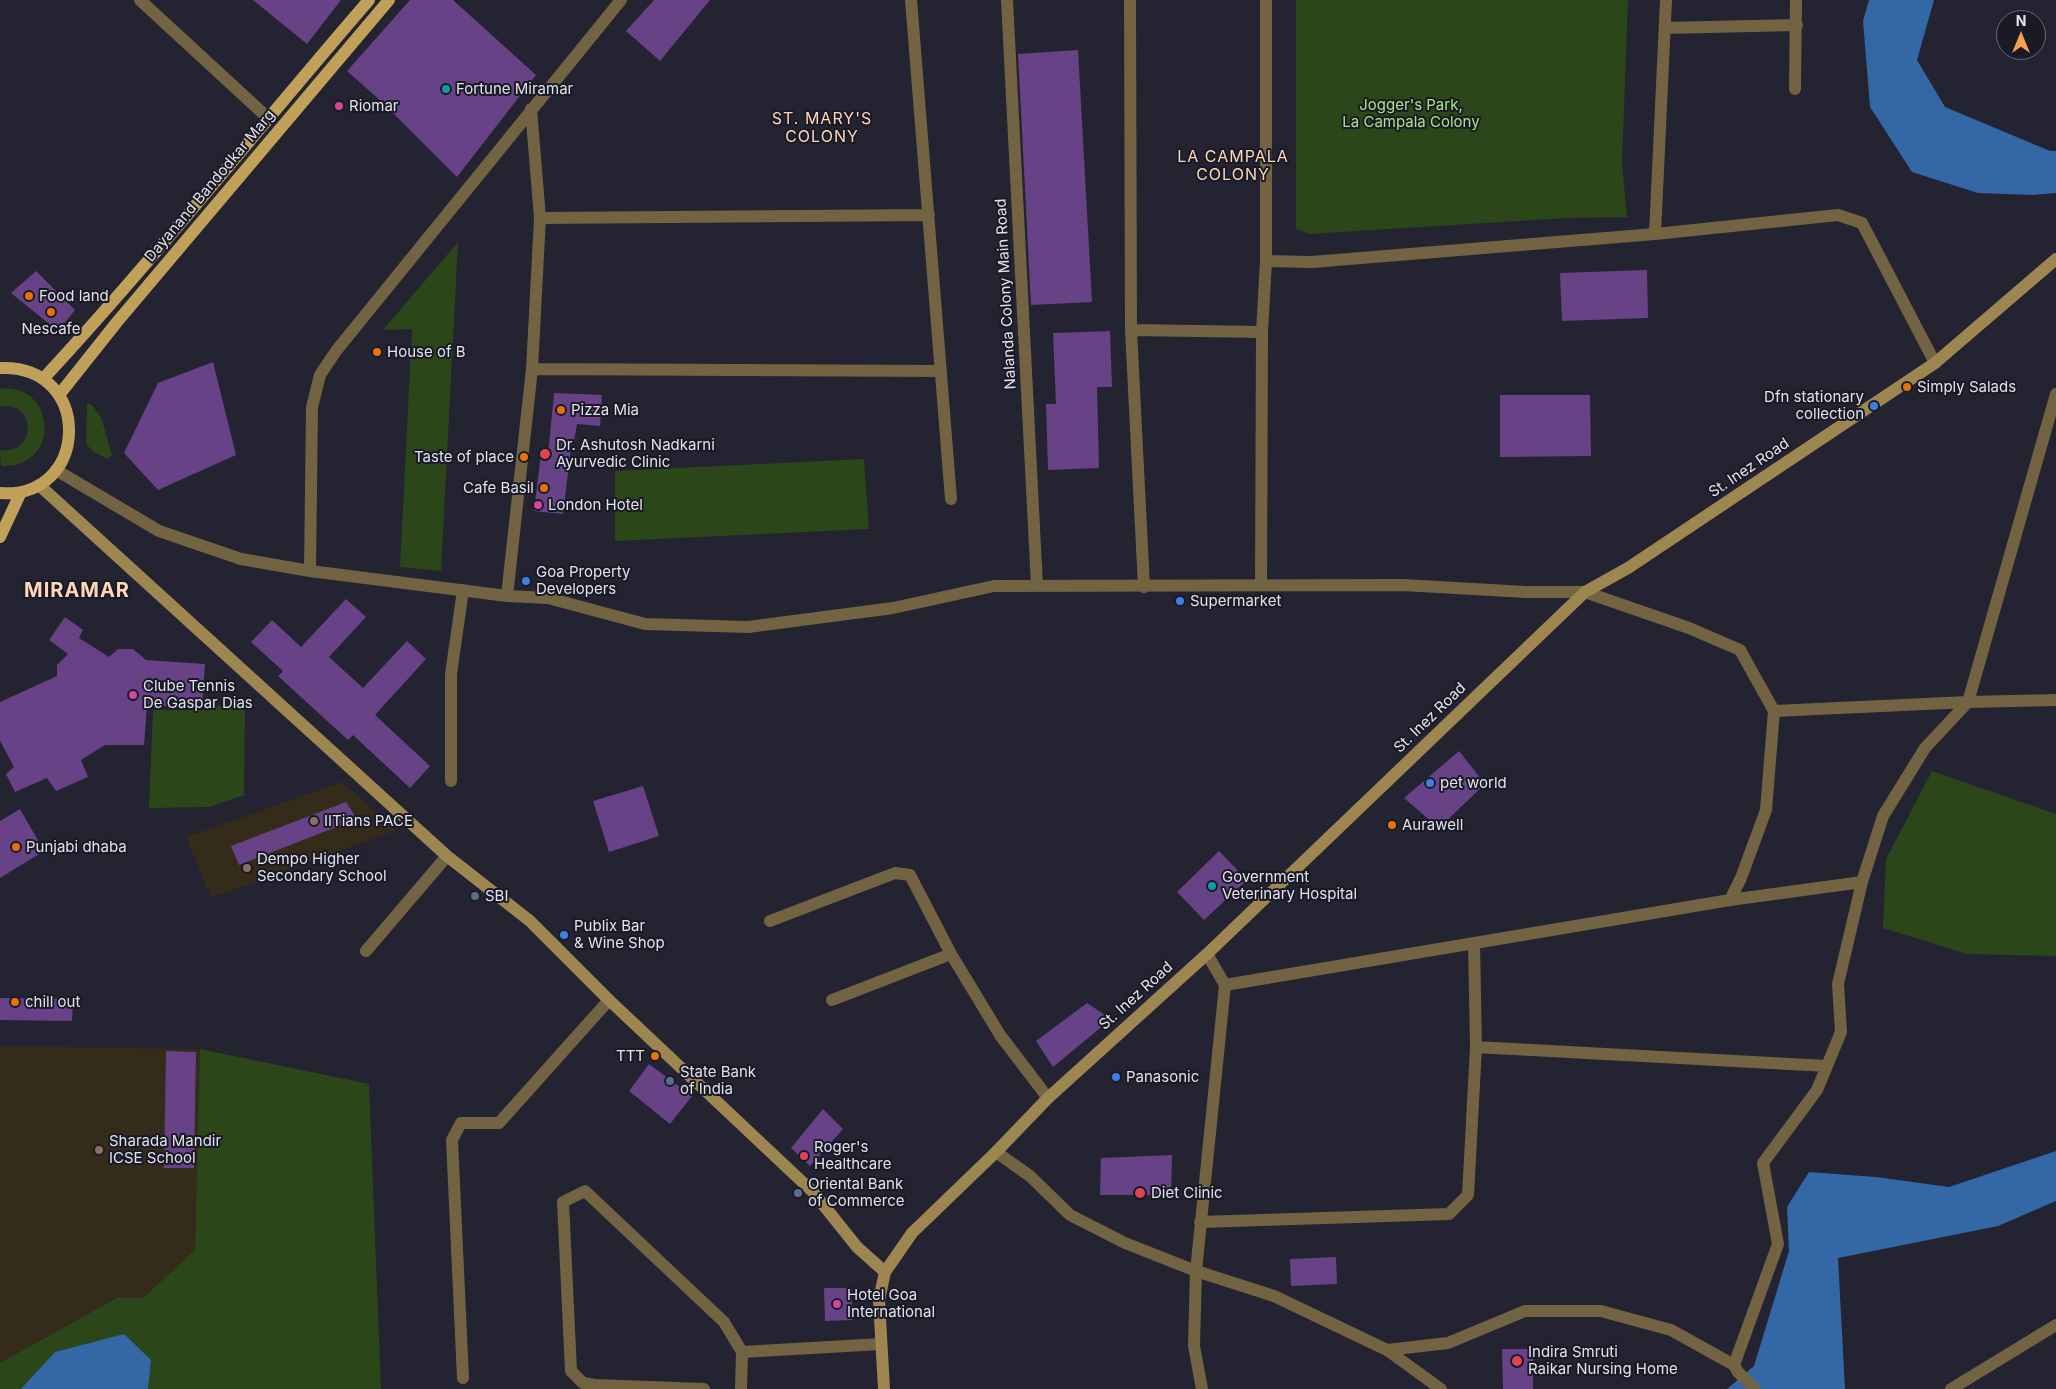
<!DOCTYPE html>
<style>
body{margin:0}
#map{position:relative;width:2056px;height:1389px;overflow:hidden;background:#232331;font-family:Inter,sans-serif}
canvas{display:block}
.north{position:absolute;left:1996px;top:10px;width:50px;height:50px;box-sizing:border-box;background:#1a1a27;border:1px solid #6a6a75;border-radius:50%;rotate:0deg;font-size:14px;font-weight:700;line-height:20px;text-align:center;color:#e1e2eb}
.north::after{content:'';display:block;margin:auto;width:18px;height:22px;background:#f9a04d;clip-path:polygon(50% 0,100% 100%,50% 72%,0 100%)}
</style>
<div id="map">
<canvas width="2056" height="1389"></canvas>
<div class="north">N</div>
</div>
<script>
const ctx = document.querySelector('canvas').getContext('2d');
ctx.lineJoin = 'round';
function paint(path, color) { ctx.fillStyle = color; ctx.fill(path, 'evenodd'); }
function strokePath(path, color, width, dash) { ctx.strokeStyle = color; ctx.lineWidth = width; ctx.lineCap = dash ? 'butt' : 'round'; ctx.setLineDash(dash || []); ctx.stroke(path); }
function write(font, color, halo, rows, align = 'center') {
  ctx.font = font + ' Inter,sans-serif'; ctx.lineWidth = 4; ctx.setLineDash([]); ctx.textBaseline = 'middle'; ctx.strokeStyle = halo; ctx.fillStyle = color; for (const [text, x, y, turn = 0] of rows) {
    ctx.save(); ctx.translate(x, y); ctx.rotate((+turn || 0) * Math.PI / 180); ctx.textAlign = isNaN(turn) ? turn : align; if (halo) ctx.strokeText(text, 0, 0); ctx.fillText(text, 0, 0); ctx.restore();
  }
}
const education = new Path2D(`
 M 342,782 L 397,830 L 211,898 L 186,837 Z
 M 0,1046 L 200,1049 L 195,1250 L 143,1298 L 117,1297 L 0,1363 Z`);
const green = new Path2D(`
 M 1296,0 L 1628,0 L 1622,163 L 1627,217 L 1566,218 L 1309,234 L 1296,229 Z
 M 458,242 L 441,571 L 400,567 L 412,329 L 383,330 Z
 M 5,388 C 10,389 16,389 21,391 C 47,401 54,441 30,458 C 21,465 12,466 1,466 L 0,450 C 39,455 35,399 0,407 L 0,389 Z
 M 87,404 L 91,404 L 101,417 L 112,455 L 108,459 L 94,452 L 86,444 Z
 M 864,459 L 869,529 L 615,541 L 615,471 Z
 M 245,705 L 244,795 L 209,807 L 149,808 L 153,710 L 206,710 L 207,706 Z
 M 1932,771 L 2056,814 L 2056,956 L 1967,954 L 1883,928 L 1886,859 Z
 M 200,1049 L 369,1084 L 381,1389 L 0,1389 L 0,1363 L 118,1297 L 143,1298 L 195,1250 Z`);
const water = new Path2D(`
 M 1869,0 L 1934,0 L 1917,60 L 1945,107 L 2050,151 L 2056,151 L 2056,193 L 2033,195 L 1978,193 L 1912,172 L 1870,107 L 1863,21 Z
 M 2056,1151 L 2056,1201 L 1998,1226 L 1838,1258 L 1845,1389 L 1727,1389 L 1754,1366 L 1789,1251 L 1787,1207 L 1809,1172 L 1876,1177 L 1949,1187 Z
 M 124,1334 L 151,1360 L 148,1389 L 21,1389 L 55,1352 Z`);
const building = new Path2D(`
 M 253,0 L 341,0 L 307,44 Z
 M 410,0 L 453,0 L 536,75 L 457,177 L 382,102 L 347,71 Z
 M 654,0 L 710,0 L 660,61 L 626,31 Z
 M 1078,50 L 1092,302 L 1031,305 L 1018,54 Z
 M 1647,270 L 1648,318 L 1562,321 L 1560,273 Z
 M 36,271 L 75,310 L 58,331 L 11,293 Z
 M 1110,331 L 1112,387 L 1097,387 L 1099,468 L 1048,470 L 1046,404 L 1056,404 L 1053,333 Z
 M 213,362 L 236,455 L 158,490 L 124,453 L 158,383 Z
 M 554,393 L 602,395 L 600,426 L 577,424 L 574,441 L 572,440 L 563,514 L 534,511 L 541,454 L 548,455 Z
 M 1500,395 L 1590,395 L 1591,456 L 1500,457 Z
 M 346,599 L 366,617 L 329,657 L 363,688 L 407,641 L 426,659 L 375,715 L 430,766 L 410,788 L 353,735 L 348,740 L 278,676 L 283,671 L 251,642 L 272,620 L 301,647 Z
 M 65,617 L 83,630 L 79,638 L 109,657 L 118,649 L 133,649 L 146,660 L 205,664 L 202,706 L 147,706 L 144,745 L 105,745 L 81,760 L 88,777 L 56,791 L 47,778 L 15,792 L 6,774 L 14,767 L 0,741 L 0,702 L 57,676 L 57,665 L 68,654 L 49,640 Z
 M 1459,751 L 1485,784 L 1439,828 L 1404,798 Z
 M 643,786 L 659,836 L 609,852 L 593,801 Z
 M 346,802 L 357,819 L 239,865 L 231,846 Z
 M 20,809 L 44,851 L 0,878 L 0,821 Z
 M 1219,851 L 1247,880 L 1204,920 L 1177,892 Z
 M 0,998 L 73,999 L 72,1021 L 0,1020 Z
 M 1087,1003 L 1111,1019 L 1053,1067 L 1036,1041 Z
 M 166,1051 L 196,1052 L 194,1168 L 164,1168 Z
 M 649,1064 L 692,1096 L 670,1124 L 629,1091 Z
 M 823,1109 L 843,1129 L 810,1166 L 791,1148 Z
 M 1172,1155 L 1171,1195 L 1100,1195 L 1101,1158 Z
 M 1336,1257 L 1337,1284 L 1291,1286 L 1290,1259 Z
 M 824,1288 L 852,1288 L 852,1320 L 825,1321 Z
 M 1502,1349 L 1533,1349 L 1533,1389 L 1503,1389 Z`);
const minor = new Path2D(`
 M 140,0 L 268,118
 M 911,0 L 951,499
 M 1007,0 L 1037,586
 M 1130,0 L 1131,330 L 1144,587
 M 1665,28 L 1797,25
 M 1795,89 L 1796,0
 M 540,218 L 929,215
 M 1655,234 L 1666,0
 M 1266,261 L 1312,262 L 1655,234 L 1838,215 L 1862,223 L 1935,363
 M 1131,330 L 1262,332
 M 532,369 L 941,371
 M 56,470 L 159,531 L 241,559 L 310,571 L 507,596 L 548,598 L 645,624 L 748,627 L 893,608 L 994,586 L 1403,585 L 1526,592 L 1585,592 L 1689,628 L 1740,650 L 1774,711 L 1766,810 L 1741,878 L 1730,900
 M 310,571 L 312,407 L 320,375 L 336,351 L 621,0
 M 1261,585 L 1262,332 L 1266,261 L 1266,0
 M 507,596 L 532,369 L 540,218 L 531,109
 M 1774,711 L 1968,702 L 2056,700
 M 451,781 L 451,674 L 463,590
 M 770,921 L 895,873 L 910,875 L 951,954 L 1000,1035 L 1048,1098
 M 366,951 L 447,856
 M 1225,985 L 1730,900 L 1862,882
 M 832,1000 L 951,954
 M 1476,1047 L 1827,1066
 M 996,1152 L 1030,1176 L 1070,1215 L 1125,1243 L 1196,1271 L 1274,1296 L 1387,1350 L 1448,1343 L 1525,1311 L 1601,1311 L 1671,1330 L 1734,1365 L 1738,1372 L 1755,1389
 M 1200,1222 L 1449,1214 L 1468,1195 L 1476,1047 L 1474,943
 M 1387,1350 L 1441,1389
 M 742,1352 L 881,1344
 M 1734,1365 L 1778,1244 L 1763,1163 L 1817,1090 L 1841,1032 L 1838,984 L 1862,882 L 1883,816 L 1925,748 L 1968,702 L 2056,394
 M 463,1378 L 452,1140 L 461,1123 L 499,1123 L 609,1000
 M 704,1389 L 595,1385 L 583,1383 L 571,1371 L 563,1202 L 585,1191 L 724,1322 L 742,1352 L 741,1389
 M 1202,1389 L 1194,1346 L 1196,1271 L 1225,985 L 1207,954
 M 1951,1389 L 2056,1325`);
const secondary = new Path2D(`
 M 39,485 L 447,856 L 530,921 L 609,1000 L 813,1192 L 857,1247 L 885,1272 L 879,1300 L 884,1389
 M 885,1272 L 912,1233 L 996,1152 L 1048,1098 L 1207,954 L 1585,592 L 1628,568 L 1935,363 L 2056,259`);
const primary = new Path2D(`
 M 0,368 C 94,364 90,500 0,493
 M 43,379 C 156,257 260,126 369,0
 M 59,395 L 117,322 L 389,0
 M 0,537 L 21,492`);
const markers = [
 [446,89,5,"#0f9aa8"],
 [339,106,5,"#d1479c"],
 [29,296,5,"#e8710a"],
 [51,312,5,"#e8710a"],
 [377,352,5,"#e8710a"],
 [1907,387,5,"#e8710a"],
 [1874,406,5,"#3f7fe0"],
 [561,410,5,"#e8710a"],
 [545,454,6,"#e0444e"],
 [524,457,5,"#e8710a"],
 [544,488,5,"#e8710a"],
 [538,505,5,"#d1479c"],
 [526,581,5,"#3f7fe0"],
 [1180,601,5,"#3f7fe0"],
 [133,695,5,"#d1479c"],
 [1430,783,5,"#3f7fe0"],
 [314,821,5,"#8d6e63"],
 [1392,825,5,"#e8710a"],
 [16,847,5,"#e8710a"],
 [247,868,5,"#8d6e63"],
 [1212,886,5,"#0f9aa8"],
 [475,896,5,"#5c6f8a"],
 [564,935,5,"#3f7fe0"],
 [15,1002,5,"#e8710a"],
 [655,1056,5,"#e8710a"],
 [1116,1077,5,"#3f7fe0"],
 [670,1081,5,"#5c6f8a"],
 [99,1150,5,"#8d6e63"],
 [804,1156,5,"#e0444e"],
 [798,1193,5,"#5c6f8a"],
 [1140,1193,6,"#e0444e"],
 [837,1304,5,"#d1479c"],
 [1517,1361,6,"#e0444e"]
];
const poiNames = [
 ["Fortune Miramar",456,89],
 ["Riomar",349,106],
 ["Food land",39,296],
 ["Nescafe",51,329,"center"],
 ["House of B",387,352],
 ["Simply Salads",1917,387],
 ["Dfn stationary",1864,397,"right"],
 ["collection",1864,414,"right"],
 ["Pizza Mia",571,410],
 ["Dr. Ashutosh Nadkarni",556,445],
 ["Ayurvedic Clinic",556,462],
 ["Taste of place",514,457,"right"],
 ["Cafe Basil",534,488,"right"],
 ["London Hotel",548,505],
 ["Goa Property",536,572],
 ["Developers",536,589],
 ["Supermarket",1190,601],
 ["Clube Tennis",143,686],
 ["De Gaspar Dias",143,703],
 ["pet world",1440,783],
 ["IITians PACE",324,821],
 ["Aurawell",1402,825],
 ["Punjabi dhaba",26,847],
 ["Dempo Higher",257,859],
 ["Secondary School",257,876],
 ["Government",1222,877],
 ["Veterinary Hospital",1222,894],
 ["SBI",485,896],
 ["Publix Bar",574,926],
 ["& Wine Shop",574,943],
 ["chill out",25,1002],
 ["TTT",645,1056,"right"],
 ["State Bank",680,1072],
 ["of India",680,1089],
 ["Panasonic",1126,1077],
 ["Sharada Mandir",109,1141],
 ["ICSE School",109,1158],
 ["Roger's",814,1147],
 ["Healthcare",814,1164],
 ["Oriental Bank",808,1184],
 ["of Commerce",808,1201],
 ["Diet Clinic",1151,1193],
 ["Hotel Goa",847,1295],
 ["International",847,1312],
 ["Indira Smruti",1528,1352],
 ["Raikar Nursing Home",1528,1369]
];
const parkNames = [
 ["Jogger's Park,",1411,105],
 ["La Campala Colony",1411,122]
];
const streetNames = [
 ["Dayanand Bandodkar Marg",210,186,-50],
 ["Nalanda Colony Main Road",1006,294,-93],
 ["St. Inez Road",1749,468,-34],
 ["St. Inez Road",1430,718,-44],
 ["St. Inez Road",1136,996,-42]
];
const neighbourhoodNames = [
 ["ST. MARY'S",822,119],
 ["COLONY",822,137],
 ["LA CAMPALA",1233,157],
 ["COLONY",1233,175]
];
const districtNames = [
 ["MIRAMAR",77,591]
];
paint(education, '#342b1b');
paint(green, '#2b4619');
paint(water, '#3367a6');
paint(building, '#674287');
strokePath(minor, '#726342', 12);
strokePath(secondary, '#9e8650', 12);
strokePath(primary, '#c1a15a', 12);
for (const [x, y, r, color] of markers) { const dot = new Path2D(); dot.arc(x, y, r, 0, 2 * Math.PI); ctx.fillStyle = color; ctx.fill(dot); strokePath(dot, '#1a1a27', 2); }
write('15px', '#e1e2eb', '#1a1a27', poiNames, 'left');
write('15px', '#a7e683', '#1a1a27', parkNames);
write('15px', '#e1e2eb', '#1a1a27', streetNames);
ctx.letterSpacing = '1px';
write('16px', '#fed7b8', '#1a1a27', neighbourhoodNames);
ctx.letterSpacing = '0px';
ctx.letterSpacing = '1px';
write('bold 20px', '#fed7b8', '#1a1a27', districtNames);
ctx.letterSpacing = '0px';
</script>
